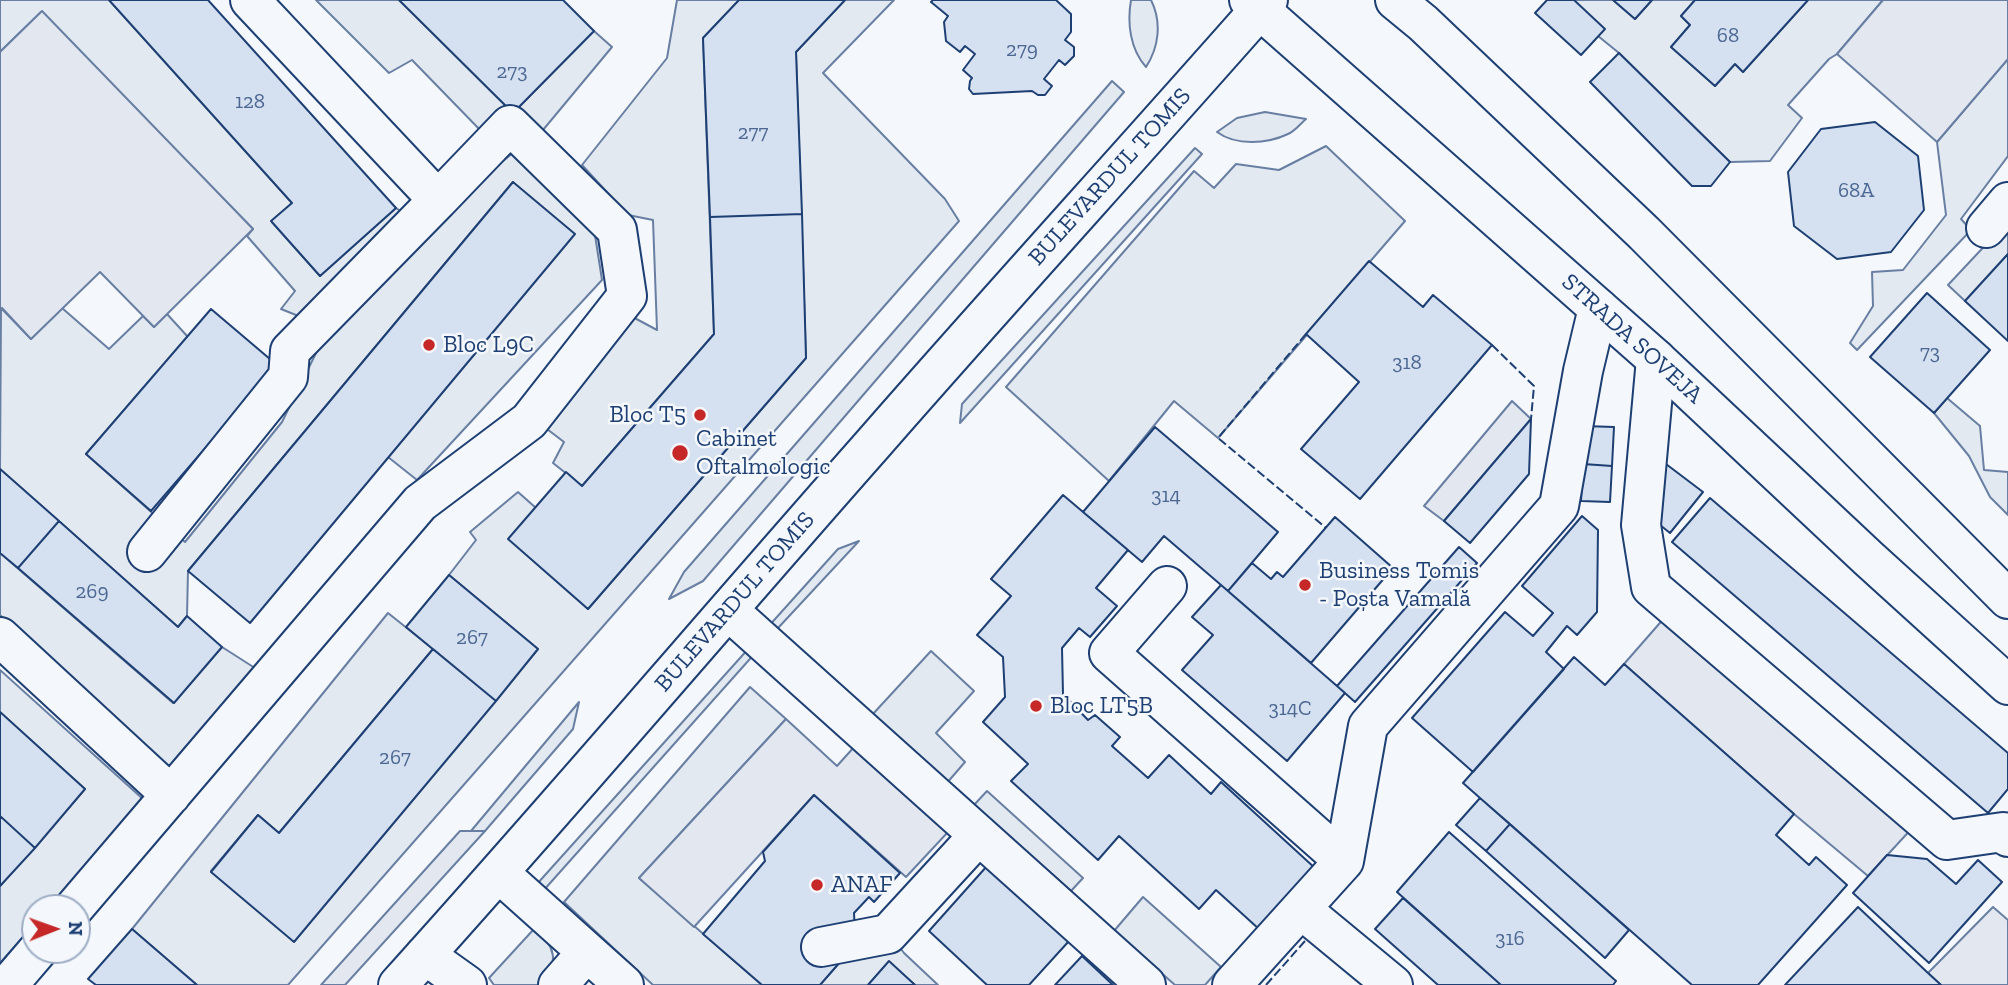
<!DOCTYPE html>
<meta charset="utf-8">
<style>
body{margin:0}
#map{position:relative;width:2008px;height:985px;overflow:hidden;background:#f4f7fb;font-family:"Zilla Slab",serif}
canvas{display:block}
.north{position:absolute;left:21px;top:894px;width:70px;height:70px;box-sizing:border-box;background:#f4f7fb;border:2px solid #9eadc5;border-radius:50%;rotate:89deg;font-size:19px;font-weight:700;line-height:28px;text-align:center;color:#1d3f73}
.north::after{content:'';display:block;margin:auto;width:24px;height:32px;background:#c62828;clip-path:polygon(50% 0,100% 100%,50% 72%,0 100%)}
</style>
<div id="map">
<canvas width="2008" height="985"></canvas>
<div class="north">N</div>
</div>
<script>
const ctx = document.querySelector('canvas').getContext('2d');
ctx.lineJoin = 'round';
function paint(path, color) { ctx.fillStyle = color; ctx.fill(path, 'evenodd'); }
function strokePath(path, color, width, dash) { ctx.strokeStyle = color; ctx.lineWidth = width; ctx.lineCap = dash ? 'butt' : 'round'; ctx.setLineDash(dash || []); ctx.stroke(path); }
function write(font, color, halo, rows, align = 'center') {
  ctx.font = font + ' "Zilla Slab",serif'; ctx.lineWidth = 5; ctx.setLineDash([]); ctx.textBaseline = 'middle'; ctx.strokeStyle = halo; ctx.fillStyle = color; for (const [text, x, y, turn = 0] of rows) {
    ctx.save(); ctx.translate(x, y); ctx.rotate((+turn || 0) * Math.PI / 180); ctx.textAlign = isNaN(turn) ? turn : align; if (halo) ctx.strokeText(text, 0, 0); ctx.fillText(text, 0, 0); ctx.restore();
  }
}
const green = new Path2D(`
 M 0,0 L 109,0 L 292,203 L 272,222 L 320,276 L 396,208 L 411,218 L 301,317 L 281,309 L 295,291 L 247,236 L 253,229 L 41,12 L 0,52 Z
 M 316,0 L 399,0 L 513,113 L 594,31 L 612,47 L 538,136 L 484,134 L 412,60 L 389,73 Z
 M 677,0 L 739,0 L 703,38 L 714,334 L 582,486 L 553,463 L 564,442 L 543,426 L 629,315 L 657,330 L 653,220 L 628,215 L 582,165 L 667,58 Z
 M 845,0 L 894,0 L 823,73 L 945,199 L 959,221 L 288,985 L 197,985 L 132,929 L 388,613 L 433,649 L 279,833 L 258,815 L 211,871 L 294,941 L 538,649 L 449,575 L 476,540 L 470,532 L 518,492 L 536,508 L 509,539 L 588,609 L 806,358 L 796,52 Z
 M 1131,0 L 1151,0 C 1162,22 1159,47 1146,67 C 1130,49 1127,23 1131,0 Z
 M 1574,0 L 1613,0 L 1635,19 L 1652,0 L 1695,0 L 1681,16 L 1690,25 L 1671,47 L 1715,86 L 1735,64 L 1743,72 L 1808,0 L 1883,0 L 1837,54 L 1829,59 L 1788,105 L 1802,118 L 1770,161 L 1730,162 L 1619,53 L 1598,36 Z
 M 2008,59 L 2008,156 L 1961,219 L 1971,230 L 1857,350 L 1850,343 L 1873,306 L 1872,272 L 1903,270 L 1946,215 L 1937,142 Z
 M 1112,81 L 1124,92 L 703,581 L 669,599 L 684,572 Z
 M 1265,112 L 1306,119 C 1300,124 1295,131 1288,134 C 1267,144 1236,146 1217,132 L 1237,118 Z
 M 1326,146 L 1405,221 L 1218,438 L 1174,401 L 1109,481 L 1006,387 L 1194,171 L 1214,188 L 1236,164 L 1279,170 Z
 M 1195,148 L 1202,154 L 960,423 L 962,404 Z
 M 514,152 L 595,235 L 602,280 L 417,480 L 388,457 L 513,182 L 188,571 L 187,616 L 178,627 L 0,469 L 1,308 L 31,339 L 62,308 L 109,349 L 143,316 L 154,327 L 167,314 L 188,337 L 86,454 L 185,542 L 282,422 L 319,347 L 470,188 Z
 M 2008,221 L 2008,254 L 1965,301 L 1948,285 Z
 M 1947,398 L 1980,426 L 1984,470 L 2008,472 L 2008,515 L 1990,497 L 1969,456 L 1934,413 Z
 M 859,541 L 765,642 L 535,900 L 528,894 L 838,549 Z
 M 0,553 L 173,703 L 222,647 L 258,670 L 171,771 L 0,615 Z
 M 931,651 L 974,691 L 936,733 L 965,762 L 946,784 L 872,715 Z
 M 0,670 L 144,800 L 49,908 L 35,908 L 35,924 L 0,963 L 0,886 L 85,789 L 0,712 Z
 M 750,687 L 786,719 L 639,878 L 762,985 L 653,985 L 564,902 Z
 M 579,702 L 573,729 L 485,831 L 471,831 Z
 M 987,791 L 1083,878 L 1071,891 L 974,805 Z
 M 1143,897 L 1221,967 L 1205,985 L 1175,985 L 1114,931 Z
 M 534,929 C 557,946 558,962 543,985 L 494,985 L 489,978 Z
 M 894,940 L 904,953 L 938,985 L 915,985 L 889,962 L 868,985 L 820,985 L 848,953 Z`);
const parking = new Path2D(`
 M 1883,0 L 2008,0 L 2008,59 L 1937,142 L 1837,54 Z
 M 42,11 L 253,229 L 154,327 L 100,272 L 31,339 L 2,308 L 0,309 L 0,52 Z
 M 1512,401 L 1531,419 L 1444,521 L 1424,506 Z
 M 1666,616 L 1915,825 L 1868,876 L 1794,814 L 1624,664 Z
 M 786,719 L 837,766 L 855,746 L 948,832 L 906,877 L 814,795 L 694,927 L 639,878 Z
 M 460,831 L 485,831 L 345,985 L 321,985 Z
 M 1993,907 L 2008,920 L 2008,985 L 1941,985 L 1928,973 Z`);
const building = new Path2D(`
 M 109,0 L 208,0 L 396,208 L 320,276 L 271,221 L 292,203 Z
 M 399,0 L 563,0 L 594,31 L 513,113 Z
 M 739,0 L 845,0 L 796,52 L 802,214 L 710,217 L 703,38 Z
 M 933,0 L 1056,0 L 1071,14 L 1071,32 L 1065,40 L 1074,47 L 1074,56 L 1065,65 L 1059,60 L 1044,79 L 1052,86 L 1045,95 L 1038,95 L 1032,91 L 973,94 L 969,89 L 970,81 L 972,78 L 963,70 L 975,54 L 965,46 L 960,52 L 946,41 L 944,22 L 948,16 L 931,2 Z
 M 1547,0 L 1574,0 L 1605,29 L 1581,55 L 1535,13 Z
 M 1613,0 L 1652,0 L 1635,19 Z
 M 1695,0 L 1808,0 L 1743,72 L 1735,64 L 1715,86 L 1671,47 L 1690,25 L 1681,16 Z
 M 1619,53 L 1730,162 L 1711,186 L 1692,186 L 1590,82 Z
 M 1875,122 L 1918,156 L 1924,210 L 1891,252 L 1837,259 L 1794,226 L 1788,172 L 1821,129 Z
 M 513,182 L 575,234 L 250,623 L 188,571 Z
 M 802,214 L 806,358 L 588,609 L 508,539 L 566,472 L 582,486 L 714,334 L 710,217 Z
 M 2008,254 L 2008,341 L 1965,301 Z
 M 1369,261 L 1423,307 L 1433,295 L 1492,345 L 1360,499 L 1301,449 L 1359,382 L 1306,334 Z
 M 1927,293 L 1990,350 L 1934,413 L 1870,357 Z
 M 211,309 L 277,365 L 151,511 L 86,454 Z
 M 1531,419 L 1529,474 L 1470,543 L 1444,521 Z
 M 1584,426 L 1614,427 L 1612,466 L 1583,464 Z
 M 1155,427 L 1278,532 L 1228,591 L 1164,536 L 1142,562 L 1083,512 Z
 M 1662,461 L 1703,492 L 1670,533 L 1660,525 Z
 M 1583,464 L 1612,466 L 1610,502 L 1581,501 Z
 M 0,469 L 59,521 L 18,568 L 0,553 Z
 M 1063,495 L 1128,550 L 1096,588 L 1117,606 L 1090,637 L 1079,628 L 1062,648 L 1063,694 L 1088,720 L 1095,715 L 1120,737 L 1112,746 L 1148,778 L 1169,755 L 1211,794 L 1221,782 L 1316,869 L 1260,930 L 1216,890 L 1199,909 L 1119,836 L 1098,860 L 1011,781 L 1028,764 L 983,722 L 1005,697 L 1003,657 L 977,635 L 1011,596 L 991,579 Z
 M 1710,498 L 2008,753 L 2008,789 L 1988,813 L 1672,542 Z
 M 1582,516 L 1598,530 L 1597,612 L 1577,635 L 1567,626 L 1546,652 L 1564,669 L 1473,772 L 1412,718 L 1505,612 L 1533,636 L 1553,613 L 1522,586 Z
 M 1335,517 L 1393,568 L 1311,663 L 1228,591 L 1252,563 L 1271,579 L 1277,572 L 1283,577 Z
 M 59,521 L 178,627 L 187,616 L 222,647 L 174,703 L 18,568 Z
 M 1459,547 L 1477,563 L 1355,702 L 1337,686 Z
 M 449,575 L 538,649 L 496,701 L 406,627 Z
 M 1221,585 L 1345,693 L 1287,761 L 1182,670 L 1213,635 L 1192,617 Z
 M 433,649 L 496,701 L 294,942 L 211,872 L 258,815 L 279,833 Z
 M 1574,657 L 1605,685 L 1624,664 L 1794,814 L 1776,835 L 1809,865 L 1816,857 L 1847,885 L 1758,985 L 1692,985 L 1463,783 Z
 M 0,712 L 85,789 L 35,848 L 0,816 Z
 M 814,795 L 900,873 L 874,902 L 869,897 L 854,913 L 855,933 L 840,962 L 820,985 L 762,985 L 703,934 L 765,861 L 763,852 Z
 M 1480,798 L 1510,824 L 1486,851 L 1456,825 Z
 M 0,816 L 35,848 L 0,886 Z
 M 1510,824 L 1629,930 L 1605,958 L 1486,851 Z
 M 1449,832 L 1616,981 L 1613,985 L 1501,985 L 1397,892 Z
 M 1887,855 L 1927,859 L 1956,884 L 1978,860 L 2002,882 L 1929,963 L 1853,893 Z
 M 987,866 L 1069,941 L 1029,985 L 987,985 L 929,931 Z
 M 1403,898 L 1501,985 L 1438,985 L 1375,929 Z
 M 1858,907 L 1928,973 L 1941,985 L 1785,985 Z
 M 132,929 L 197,985 L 96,985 L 88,979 Z
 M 1082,956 L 1113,985 L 1055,985 Z
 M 889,961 L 915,985 L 868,985 Z`);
const minor = new Path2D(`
 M 1986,228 L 2008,202
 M 1656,359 L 1641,525 L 1651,587 L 1947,840 L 2003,832 L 2008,837
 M 147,552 L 288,377 L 290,351 L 438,200
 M 1167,586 L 1109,653 L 1344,861
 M 729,611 L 1146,985
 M 0,637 L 171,795
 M 499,873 L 624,985
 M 74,908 L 420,503 L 529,421 L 627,296 L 617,230 L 510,125 L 438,200 L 250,0
 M 1301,909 L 1393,985
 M 821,947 L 888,934 L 979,835
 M 425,955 L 467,985
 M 8,985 L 38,950
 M 558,985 L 587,952
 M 1232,985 L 1344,861 L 1368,726 L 1559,506 L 1583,371 L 1598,308`);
const major = new Path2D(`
 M 1249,0 L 1656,359 L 1868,558 L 2008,685
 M 1395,0 L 1423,23 L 1644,233 L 2008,599
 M 398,985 C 559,807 714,624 873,444 C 1003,295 1137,149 1268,0`);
const fence = new Path2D(`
 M 1306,334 L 1218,438 L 1326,528
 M 1492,345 L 1534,386 L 1531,419
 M 1266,985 L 1305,941`);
const markers = [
 [429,345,7,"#c62828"],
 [700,415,7,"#c62828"],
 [680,453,9,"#c62828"],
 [1305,585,7,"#c62828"],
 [1036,706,7,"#c62828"],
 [817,885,7,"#c62828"]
];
const numberNames = [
 ["68",1728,36],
 ["279",1022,50],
 ["273",512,72],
 ["128",250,102],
 ["277",753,133],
 ["68A",1856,191],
 ["73",1930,353],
 ["318",1407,363],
 ["314",1166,496],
 ["269",92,592],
 ["267",472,638],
 ["314C",1290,709],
 ["267",395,758],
 ["316",1510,939]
];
const streetNames = [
 ["BULEVARDUL TOMIS",1110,177,-48],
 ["STRADA SOVEJA",1632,339,42],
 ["BULEVARDUL TOMIS",735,602,-49]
];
const poiNames = [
 ["Bloc L9C",443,345],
 ["Bloc T5",686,415,"right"],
 ["Cabinet",696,439],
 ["Oftalmologic",696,467],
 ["Business Tomis",1319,571],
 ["- Poșta Vamală",1319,599],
 ["Bloc LT5B",1050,706],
 ["ANAF",831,885]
];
paint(green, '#e3e9f0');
strokePath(green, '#687fa3', 2);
paint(parking, '#e3e8f0');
strokePath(parking, '#687fa3', 2);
paint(building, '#d5e0f0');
strokePath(building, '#1d3f73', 2);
strokePath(minor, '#1d3f73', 42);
strokePath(major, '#1d3f73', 42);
strokePath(minor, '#f4f7fb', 38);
strokePath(major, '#f4f7fb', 38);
strokePath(fence, '#1d3f73', 2, [9, 3.5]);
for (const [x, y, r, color] of markers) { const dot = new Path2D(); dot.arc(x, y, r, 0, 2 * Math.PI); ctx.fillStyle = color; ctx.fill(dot); strokePath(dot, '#f4f7fb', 2.5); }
write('21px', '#4b6792', null, numberNames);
write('24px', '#1d3f73', '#f4f7fb', streetNames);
write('24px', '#1d3f73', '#f4f7fb', poiNames, 'left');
</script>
